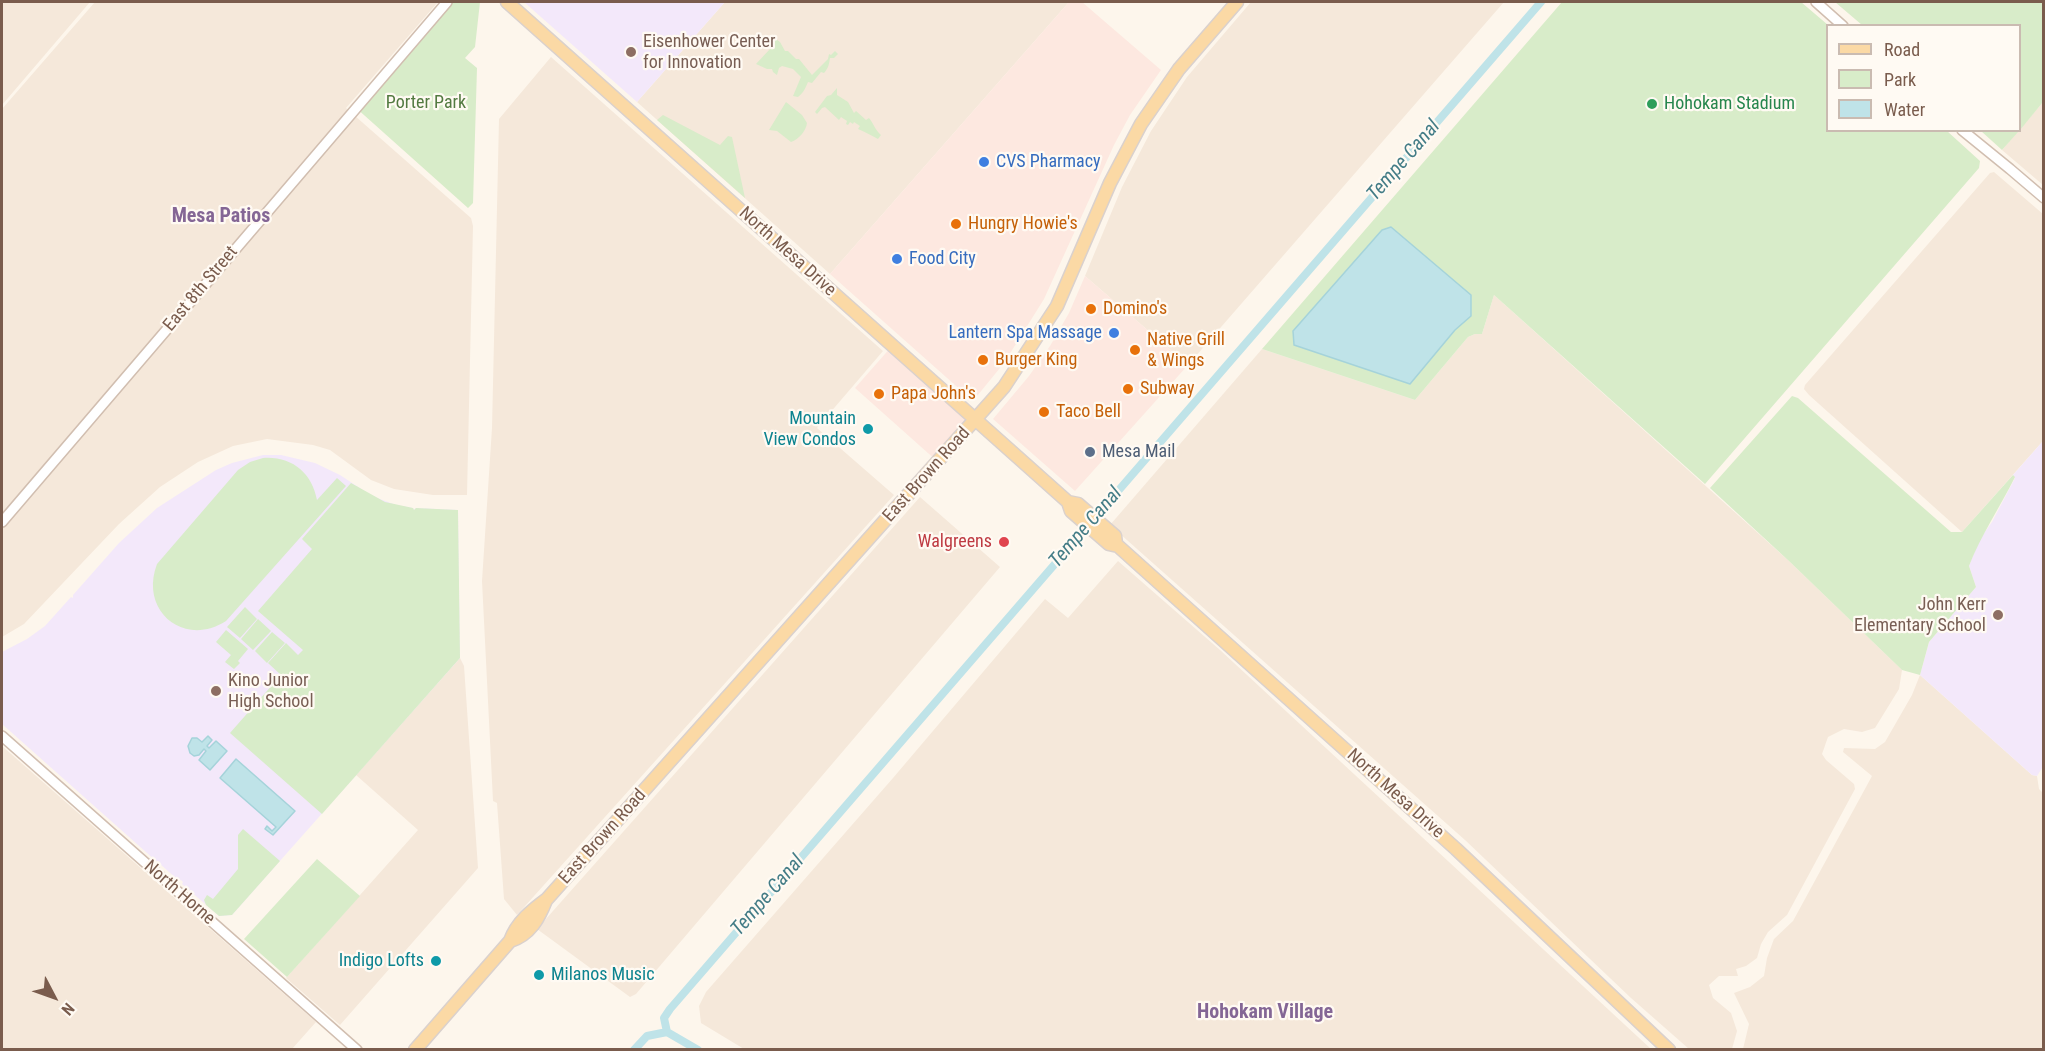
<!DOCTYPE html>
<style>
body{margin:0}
#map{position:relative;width:2045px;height:1051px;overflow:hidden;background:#fdf6ec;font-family:"Roboto Condensed",sans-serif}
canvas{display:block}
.frame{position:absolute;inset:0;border:3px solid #7a5c4d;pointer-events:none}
.legend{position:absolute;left:1826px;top:24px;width:195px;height:108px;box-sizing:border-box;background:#fffaf3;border:2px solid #cabbb1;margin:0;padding:8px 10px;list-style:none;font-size:18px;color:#7a5c4d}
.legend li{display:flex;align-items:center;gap:12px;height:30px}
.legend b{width:30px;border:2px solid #cabbb1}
.north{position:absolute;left:24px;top:967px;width:60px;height:60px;-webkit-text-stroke:4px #fffaf3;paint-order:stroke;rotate:131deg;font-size:16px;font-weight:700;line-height:24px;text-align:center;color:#7a5c4d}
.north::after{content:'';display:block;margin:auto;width:21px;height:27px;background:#7a5c4d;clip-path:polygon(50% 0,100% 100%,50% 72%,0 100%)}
</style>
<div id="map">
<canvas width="2045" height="1051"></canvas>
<div class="frame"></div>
<ul class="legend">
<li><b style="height:8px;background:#fbd9a5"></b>Road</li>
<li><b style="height:16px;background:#d8ecc9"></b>Park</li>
<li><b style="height:16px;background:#bfe3e8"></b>Water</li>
</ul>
<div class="north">N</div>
</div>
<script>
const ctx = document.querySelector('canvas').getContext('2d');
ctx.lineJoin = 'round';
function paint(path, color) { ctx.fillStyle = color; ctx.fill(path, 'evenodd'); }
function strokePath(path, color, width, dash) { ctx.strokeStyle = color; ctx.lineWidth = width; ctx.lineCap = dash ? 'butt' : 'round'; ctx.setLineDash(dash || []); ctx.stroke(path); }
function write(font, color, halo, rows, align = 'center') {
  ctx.font = font + ' "Roboto Condensed",sans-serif'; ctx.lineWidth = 4.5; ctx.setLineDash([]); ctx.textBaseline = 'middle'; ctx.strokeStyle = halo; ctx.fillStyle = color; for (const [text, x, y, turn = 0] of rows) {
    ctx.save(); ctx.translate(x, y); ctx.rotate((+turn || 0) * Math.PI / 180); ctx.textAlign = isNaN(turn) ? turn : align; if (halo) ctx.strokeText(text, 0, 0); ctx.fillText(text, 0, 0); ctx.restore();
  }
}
const residential = new Path2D(`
 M 2,2 L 90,2 L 2,105 Z
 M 95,2 L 438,2 L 346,108 L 471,218 L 473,226 L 467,495 L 433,495 L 394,489 L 371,480 L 330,450 L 313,445 L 267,439 L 233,446 L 198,462 L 160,487 L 119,524 L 24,624 L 2,637 L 2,109 Z
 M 725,2 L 1069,2 L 830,274 L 637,102 Z
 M 1251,2 L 1504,2 L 1188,365 L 1085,276 L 1122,187 L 1151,131 L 1187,77 Z
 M 551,57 L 883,351 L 817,428 L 894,495 L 517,915 L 504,899 L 497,803 L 493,801 L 482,581 L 492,428 L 499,119 Z
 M 2043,102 L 2043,185 L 2002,150 Z
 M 1994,172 L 2043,214 L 2043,441 L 1962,532 L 1809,395 L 1804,389 L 1805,385 L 1990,173 Z
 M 1494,295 L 1790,562 L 1902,670 L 1899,689 L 1875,728 L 1862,732 L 1844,729 L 1828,737 L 1822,754 L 1826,760 L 1854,784 L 1855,789 L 1787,915 L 1768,932 L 1761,944 L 1757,958 L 1746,966 L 1736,969 L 1738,976 L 1719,976 L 1709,985 L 1713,998 L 1731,1013 L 1737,1031 L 1732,1049 L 1689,1049 L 1631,998 L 1465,840 L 1110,525 L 1262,349 L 1415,400 L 1468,337 L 1475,334 L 1482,334 Z
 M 920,497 L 1000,567 L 636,994 L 630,997 L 537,929 Z
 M 1118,561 L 1220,650 L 1651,1049 L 744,1049 L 701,1023 L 699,1006 L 706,992 L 893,778 L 1045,599 L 1068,618 Z
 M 460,658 L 464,666 L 478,868 L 340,1025 L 286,978 L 418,830 L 356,775 Z
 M 1920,675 L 2032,775 L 2037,776 L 2039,789 L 2044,794 L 2043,1049 L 1743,1049 L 1749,1024 L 1734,993 L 1750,987 L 1764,976 L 1767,958 L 1774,939 L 1793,921 L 1872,776 L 1843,752 L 1844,748 L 1875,749 L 1885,742 L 1912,695 Z
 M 2,746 L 316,1022 L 292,1049 L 2,1049 Z`);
const commercial = new Path2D(`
 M 1069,2 L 1082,2 L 1161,70 L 1130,115 L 1114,145 L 1044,299 L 1004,363 L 973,401 L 830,274 Z
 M 1085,276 L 1188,365 L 1075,491 L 993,419 L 1029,376 L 1050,346 L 1069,313 Z
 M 892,346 L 976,420 L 938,462 L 855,388 Z`);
const education = new Path2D(`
 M 524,2 L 725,2 L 637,102 Z
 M 2043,441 L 2044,765 L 2037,776 L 2032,775 L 1920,675 L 1929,642 L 1976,587 L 1969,566 L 1979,540 L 1992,522 L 2015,478 L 2013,475 Z
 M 263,455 L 281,455 L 315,463 L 340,475 L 372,496 L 396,505 L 413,508 L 414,510 L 416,508 L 458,510 L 460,658 L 232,915 L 219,916 L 182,884 L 183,882 L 181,880 L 179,881 L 159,863 L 160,862 L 156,861 L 2,724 L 2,652 L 27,639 L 45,626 L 71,597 L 73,598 L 73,595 L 119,543 L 157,508 L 216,470 L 232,463 Z`);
const green = new Path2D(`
 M 447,2 L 480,2 L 475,47 L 465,58 L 477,68 L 473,203 L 468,208 L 355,107 Z
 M 1562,2 L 1801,2 L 1828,25 L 1828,130 L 1947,131 L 1980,161 L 1979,168 L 1705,484 L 1494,295 L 1482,334 L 1475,334 L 1468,337 L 1415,400 L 1262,349 Z
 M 1835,2 L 2043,2 L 2043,102 L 2020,130 L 2020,26 L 1862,25 Z
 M 773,37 L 780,42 L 785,51 L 788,51 L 796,59 L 799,59 L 812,75 L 828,59 L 829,54 L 831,55 L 835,51 L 838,54 L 834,58 L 830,58 C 829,64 829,67 824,73 L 821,72 L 812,83 L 808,82 C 805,89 804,92 798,97 L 793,96 L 801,77 L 793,69 L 782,66 L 779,68 L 777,75 L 773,72 L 772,69 L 767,69 L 756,64 L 770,49 Z
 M 837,88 L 837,95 L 848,102 L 854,113 L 856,111 L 866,120 L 869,118 C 874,124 875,130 881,135 L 878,139 C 871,135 865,132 858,129 L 860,126 L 854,122 L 853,124 L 850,122 L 848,125 L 846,124 L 847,121 L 841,117 L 839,120 L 825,107 L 822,108 L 817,114 L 815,112 L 827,96 L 831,95 Z
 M 786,102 L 802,115 L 807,123 C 806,131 799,139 791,142 L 777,131 L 769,130 Z
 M 663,115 L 720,145 L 728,136 L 732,137 L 745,198 L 657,120 Z
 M 1981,131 L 2019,131 L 2002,150 Z
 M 1792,396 L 1798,398 L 1951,532 L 1962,532 L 2013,475 L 2015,477 C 2000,507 1981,535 1969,566 L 1976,587 L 1929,642 L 1920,675 L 1902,670 L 1790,562 L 1710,488 Z
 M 263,458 C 292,456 312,473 317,500 L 337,478 L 346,486 L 226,621 C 184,648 139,611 157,564 L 238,470 L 250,462 Z
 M 351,483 L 385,502 L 413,508 L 414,510 L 416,508 L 458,510 L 460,658 L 322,814 L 230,733 L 281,675 L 268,663 L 286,643 L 298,655 L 303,650 L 258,611 L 312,549 L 302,539 Z
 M 245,607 L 257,619 L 240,638 L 227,627 Z
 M 258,619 L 271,631 L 253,650 L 241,639 Z
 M 226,630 L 248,649 L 238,661 L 240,663 L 234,669 L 225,662 L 231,655 L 216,642 Z
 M 272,632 L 285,643 L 267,663 L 255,651 Z
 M 243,829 L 280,861 L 232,915 L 219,916 L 206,905 L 204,900 L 207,895 L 213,899 L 238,869 L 238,835 Z
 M 317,859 L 360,896 L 287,977 L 244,939 Z`);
const water = new Path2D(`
 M 1391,227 L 1471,295 L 1471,316 L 1455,330 L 1410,384 L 1294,345 L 1293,331 L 1382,230 Z
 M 208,736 L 212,740 L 207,746 L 209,748 L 216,741 L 227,751 L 210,770 L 199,760 L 206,751 L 204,749 L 199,755 L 194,756 L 190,753 L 188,746 L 192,738 L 197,738 L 202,742 Z
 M 236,759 L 295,811 L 273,835 L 265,829 L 267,826 L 272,831 L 276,827 L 220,778 Z`);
const canal = new Path2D(`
 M 667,1032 L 664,1018 L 670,1009 L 1541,2
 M 667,1032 L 698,1050
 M 634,1050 L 647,1036 L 667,1032`);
const minor = new Path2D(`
 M 1816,2 L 1843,26
 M 1962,130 L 2010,169 L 2044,198
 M 2,522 L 447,2
 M 2,736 L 357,1050`);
const major = new Path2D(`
 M 507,2 L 1068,502 L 1078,504 L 1115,536 L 1116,544
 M 1068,502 L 1071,511 L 1109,544 L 1118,546 L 1456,849 L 1669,1050
 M 510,941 C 530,935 539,918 546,900
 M 415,1050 L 510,941 C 517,922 532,910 547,899 L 1004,387 L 1057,306 L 1110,183 L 1141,124 L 1179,69 L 1237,2`);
const markers = [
 [631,52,6,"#8d6e63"],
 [1652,104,6,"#2e9e5b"],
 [984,162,6,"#3f7fe0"],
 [956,224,6,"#e8710a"],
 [897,259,6,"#3f7fe0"],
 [1091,309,6,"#e8710a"],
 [1114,333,6,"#3f7fe0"],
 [1135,350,6,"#e8710a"],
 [983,360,6,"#e8710a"],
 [1128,389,6,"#e8710a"],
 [879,394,6,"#e8710a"],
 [1044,412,6,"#e8710a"],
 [868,429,6,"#0f9aa8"],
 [1090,452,6,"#5c6f8a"],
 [1004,542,6,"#e0444e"],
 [1998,615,6,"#8d6e63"],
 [216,691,6,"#8d6e63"],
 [436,961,6,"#0f9aa8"],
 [539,975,6,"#0f9aa8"]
];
const educationNames = [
 ["Eisenhower Center",643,42],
 ["for Innovation",643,63],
 ["John Kerr",1986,605,"right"],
 ["Elementary School",1986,626,"right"],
 ["Kino Junior",228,681],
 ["High School",228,702]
];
const parkNames = [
 ["Porter Park",426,103]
];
const leisureNames = [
 ["Hohokam Stadium",1664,104]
];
const shopNames = [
 ["CVS Pharmacy",996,162],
 ["Food City",909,259],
 ["Lantern Spa Massage",1102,333,"right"]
];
const foodNames = [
 ["Hungry Howie's",968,224],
 ["Domino's",1103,309],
 ["Native Grill",1147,340],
 ["& Wings",1147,361],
 ["Burger King",995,360],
 ["Subway",1140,389],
 ["Papa John's",891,394],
 ["Taco Bell",1056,412]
];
const streetNames = [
 ["North Mesa Drive",787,252,42],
 ["East 8th Street",201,289,-50],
 ["East Brown Road",927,475,-48],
 ["North Mesa Drive",1395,794,42],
 ["East Brown Road",603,837,-48],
 ["North Horne",179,893,41]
];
const cultureNames = [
 ["Mountain",856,419],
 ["View Condos",856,440],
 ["Indigo Lofts",424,961],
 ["Milanos Music",551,975,"left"]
];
const serviceNames = [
 ["Mesa Mail",1102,452]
];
const healthNames = [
 ["Walgreens",992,542]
];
const waterNames = [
 ["Tempe Canal",1404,161,-49],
 ["Tempe Canal",1086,528,-49],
 ["Tempe Canal",768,896,-49]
];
const neighbourhoodNames = [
 ["Mesa Patios",221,217],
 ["Hohokam Village",1265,1013]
];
paint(residential, '#f5e8da');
paint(commercial, '#fde8e0');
paint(education, '#f3e8fa');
paint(green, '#d8ecc9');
paint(water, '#bfe3e8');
strokePath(water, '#a5d3da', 1.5);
strokePath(canal, '#bfe3e8', 8);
strokePath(minor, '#d1beb0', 12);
strokePath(major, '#dad1cd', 15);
strokePath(minor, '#fff', 9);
strokePath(major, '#fbd9a5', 12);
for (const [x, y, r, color] of markers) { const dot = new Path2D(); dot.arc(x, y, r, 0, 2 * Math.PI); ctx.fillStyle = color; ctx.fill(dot); strokePath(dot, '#fffaf3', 2); }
write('18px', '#785e54', '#fffaf3', educationNames, 'left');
write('18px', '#537a41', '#fffaf3', parkNames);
write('18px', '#27864d', '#fffaf3', leisureNames, 'left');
write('18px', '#366cbe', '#fffaf3', shopNames, 'left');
write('18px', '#c56008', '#fffaf3', foodNames, 'left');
write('18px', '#7a5c4d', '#fffaf3', streetNames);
write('18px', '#0d838f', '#fffaf3', cultureNames, 'right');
write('18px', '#4e5e75', '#fffaf3', serviceNames, 'left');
write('18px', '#be3a42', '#fffaf3', healthNames, 'right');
write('italic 20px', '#437c86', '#fffaf3', waterNames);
write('bold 20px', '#846695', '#fffaf3', neighbourhoodNames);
</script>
